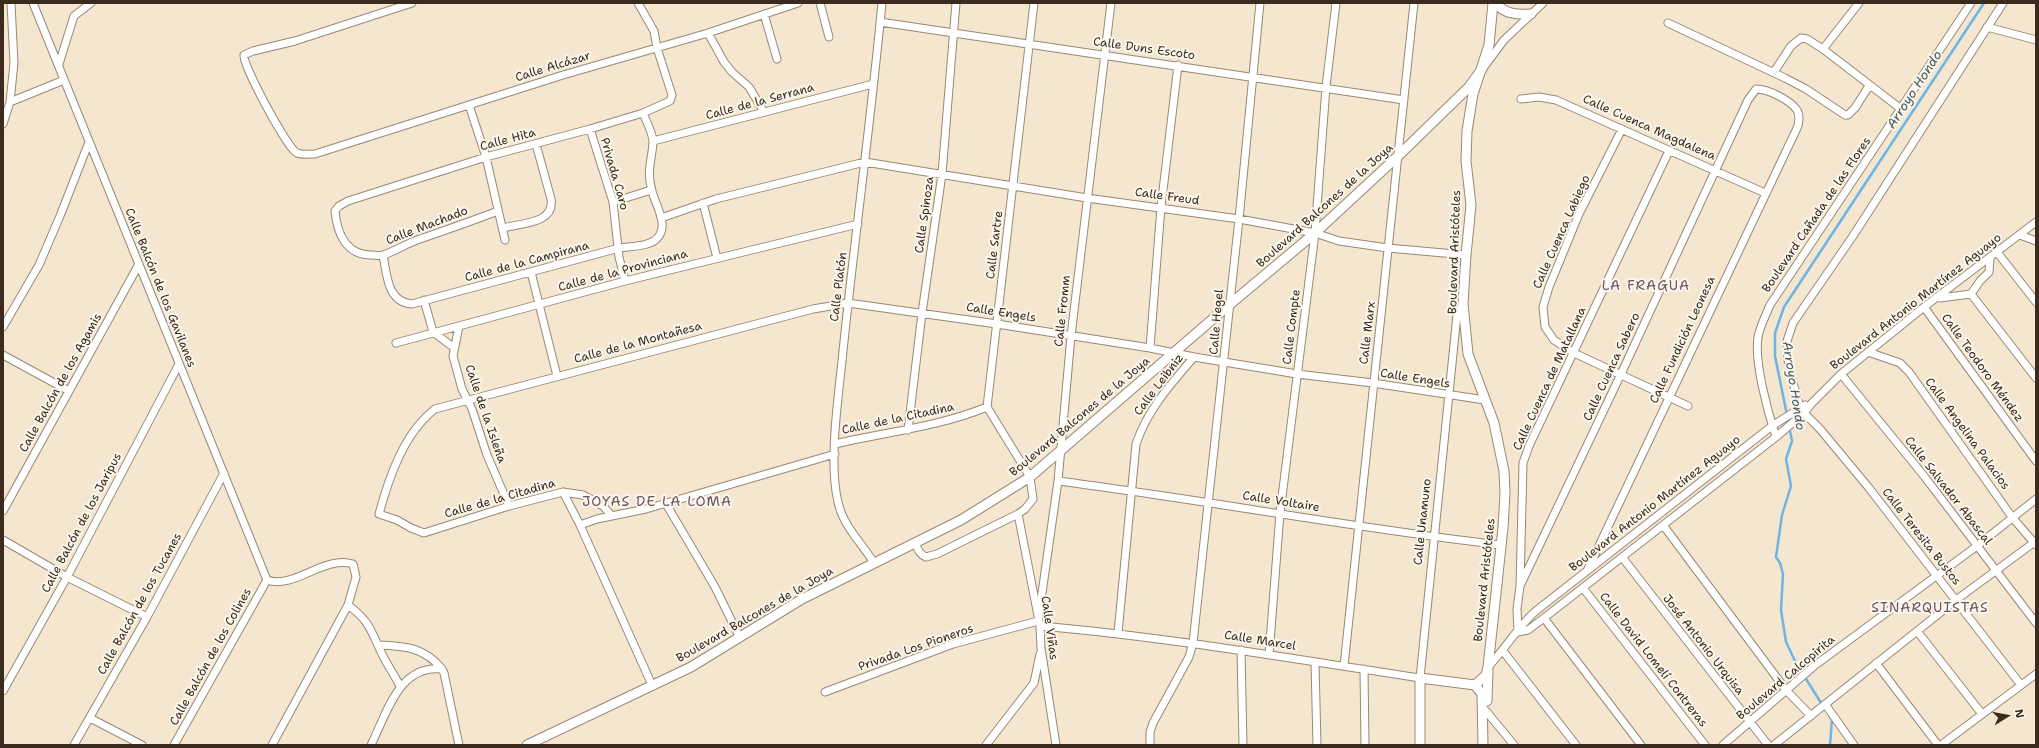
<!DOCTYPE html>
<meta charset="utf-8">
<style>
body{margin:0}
#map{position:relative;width:2039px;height:748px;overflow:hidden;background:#f5e6cf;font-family:"Shantell Sans",sans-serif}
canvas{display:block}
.frame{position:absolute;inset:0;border:4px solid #3b2a1e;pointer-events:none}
.north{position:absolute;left:1987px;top:696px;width:40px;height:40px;-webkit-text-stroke:3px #fbf7ec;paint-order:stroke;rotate:79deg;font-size:11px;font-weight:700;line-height:16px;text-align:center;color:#3b2a1e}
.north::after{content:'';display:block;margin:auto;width:14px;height:18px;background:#3b2a1e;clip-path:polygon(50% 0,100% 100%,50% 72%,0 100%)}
</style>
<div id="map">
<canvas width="2039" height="748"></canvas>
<div class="frame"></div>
<div class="north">N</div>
</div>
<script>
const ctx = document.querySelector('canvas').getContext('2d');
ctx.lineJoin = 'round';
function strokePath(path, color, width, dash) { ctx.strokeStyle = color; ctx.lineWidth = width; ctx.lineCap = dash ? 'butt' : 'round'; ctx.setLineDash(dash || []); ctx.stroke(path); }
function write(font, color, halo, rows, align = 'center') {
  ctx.font = font + ' "Shantell Sans",sans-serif'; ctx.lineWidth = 4; ctx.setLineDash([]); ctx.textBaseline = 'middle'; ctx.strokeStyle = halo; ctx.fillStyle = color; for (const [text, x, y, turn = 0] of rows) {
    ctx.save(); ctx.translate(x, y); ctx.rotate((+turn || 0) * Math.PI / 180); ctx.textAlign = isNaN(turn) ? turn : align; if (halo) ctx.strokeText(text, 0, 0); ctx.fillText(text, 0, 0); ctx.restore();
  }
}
const stream = new Path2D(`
 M 1787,415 L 1775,356 L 1775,333 L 1784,307 L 1984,3
 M 1789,426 L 1792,441 L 1786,459 L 1791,486 L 1782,515 L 1776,557 L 1780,563 L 1783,574 L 1781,610 L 1786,642 L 1796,663 L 1823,706
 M 1830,717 L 1832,719 L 1830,745`);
const minor = new Path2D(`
 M 33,3 L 267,580
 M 412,3 L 295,41 L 253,51 L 244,55 C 242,64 287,148 297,153 C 302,155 309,154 315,154 L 563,75 L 708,33 L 798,3
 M 820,3 L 829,37
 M 2003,3 L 1853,236 L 1793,323 L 1787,341 L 1788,360 L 1792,379 L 1800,407 L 1804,413 L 1820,429 L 1869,488 L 2021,685
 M 764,14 L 777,59
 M 880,22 L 1404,100
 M 1668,23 L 1785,78 L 1806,89 L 1845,115 L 1848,115 L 1855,108 L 1869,86
 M 1987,27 L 2036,40
 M 708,33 L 724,62 L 732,72 L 749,87 L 764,112
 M 1823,49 L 1859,3
 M 59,64 L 74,16 L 91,3
 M 1484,67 L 1504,40 L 1543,3
 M 1774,72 L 1791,46 L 1801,38 L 1807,39 L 1823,49 L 1901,109
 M 1521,99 L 1539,97 L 1556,100 L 1765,193
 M 10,102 L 64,80
 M 469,105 L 486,157 L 505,240
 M 3,124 L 10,102 L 14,63 L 11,3
 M 590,129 L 613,202 L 619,257 L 625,281
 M 1622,129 L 1579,214 L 1549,287 L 1543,307 L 1545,327 L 1554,340 L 1574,353 L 1688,406
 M 653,141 L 873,84
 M 613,202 L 651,190
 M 703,203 L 717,258
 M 498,211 C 472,221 446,230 420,239 C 407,243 396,251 383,255 C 380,256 375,255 371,255 C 346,255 337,233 335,211 L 339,206 L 348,201 L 486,157 L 590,129 L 643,113 L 670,101 L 672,95 L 657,48 L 654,31 L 638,3
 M 661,218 L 716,199 L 865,162 L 1087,198 L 1239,219 L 1315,233 L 1339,241 L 1388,248 L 1466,255
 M 503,228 C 521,223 555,224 551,199 L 536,144
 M 2020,235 L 2036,241
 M 1997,252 L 2036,302
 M 383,255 C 387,275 387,302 412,304 L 619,248 C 631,246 652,247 659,236 C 668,223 655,204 652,191 C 646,170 652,161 653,142 C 653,133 646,121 643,113
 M 531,272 L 557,376
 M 1971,294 L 1980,281 L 1989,272 L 1990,259
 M 1940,298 L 1971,294 L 2036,378
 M 424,300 L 433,332 L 453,347
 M 1924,307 L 2036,461
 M 459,326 L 453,356 L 462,389 L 472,409 L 487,455 L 509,506
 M 3,327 L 39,265 L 60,216 L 89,142
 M 396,343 L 625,281 L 858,224
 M 1868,352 L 1900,363 L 1909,372 L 2012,517 L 2036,545
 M 3,355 L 69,391
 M 1194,357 L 1297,374 L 1373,383 L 1485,400
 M 1841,374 L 1924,476 L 2036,623
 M 908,430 L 922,313 L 942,174 L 956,3
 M 1776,437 C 1768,413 1754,362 1758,337 C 1760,326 1766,315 1770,305 L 1971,3
 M 835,444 C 886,432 938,427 987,407
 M 1058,481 C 1206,500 1353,528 1501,545
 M 563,492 L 580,525 L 652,685
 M 665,502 L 715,587 L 740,638
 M 3,511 L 139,264
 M 1018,514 L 1040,626 L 1041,648 L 1056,745
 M 612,516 L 603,506 L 583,495 L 563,492 L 509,506 L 424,533 L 411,528 L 397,520 L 379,514 C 389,477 404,433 435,409 L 813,309 L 848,303 L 997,324 L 1150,348
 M 580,525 L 597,519 L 646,509 L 835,454
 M 1663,525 L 1786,690 L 1811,716
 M 3,540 L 67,577 L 147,617
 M 915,543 C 918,549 919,554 926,557 L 937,554 L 1018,514 L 1025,509 L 1033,499 L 1030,477 L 987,407 L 1034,3
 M 1622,557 L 1768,745
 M 874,563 C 861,542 843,526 838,502 C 828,461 839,394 843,351 C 855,235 871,119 882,3
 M 267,580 C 293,590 324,555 353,564 L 356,577 L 348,605 C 371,622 371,632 383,656 C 388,666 395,676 400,686
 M 1520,586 L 1621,374 L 1748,100 L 1756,89 C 1768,89 1790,100 1797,110 C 1800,115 1799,120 1798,126 L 1587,571
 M 1583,588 L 1705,745
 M 1544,618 L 1641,745
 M 1040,626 C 1167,637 1293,659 1420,678 L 1457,315 L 1463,304
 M 1917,631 L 1982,714
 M 1518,632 L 1528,630 L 1544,618 L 1776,437 L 1804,413 L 1812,403 L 1841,374 L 1924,307 L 2036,222
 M 1518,632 L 1517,609 L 1520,586 L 1523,463 L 1529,446 L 1669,151
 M 1118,633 L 1136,444 C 1148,409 1170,385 1194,357 L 1150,348 L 1161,207 L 1178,65
 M 378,645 C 405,646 424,647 442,669
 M 1241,650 L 1243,745
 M 1503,651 L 1576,745
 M 1269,655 L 1280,513 L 1315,233 L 1326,87 L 1336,3
 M 1315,663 L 1317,745
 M 1876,663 L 1938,745
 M 1344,666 L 1414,3
 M 1488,667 C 1506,648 1519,625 1537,610 L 1772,426 L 1805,405
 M 1364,669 L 1365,745
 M 3,691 L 67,577 L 179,364
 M 825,692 L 953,644 L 1038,621 L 1058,481 L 1071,336 L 1111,3
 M 1825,704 L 1854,745
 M 1486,711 L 1514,745
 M 90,718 L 142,745
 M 74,745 L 147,617 L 224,473
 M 174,745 L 267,580
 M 272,745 L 348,605
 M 371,745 C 387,713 399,664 442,669 L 444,673 L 459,745
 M 986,745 L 1034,683 L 1040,654
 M 1150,745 L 1150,732 L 1153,723 L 1189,657 L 1193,643 L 1239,219 L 1260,3
 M 1723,745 L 1814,666 L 1977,546 L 2036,499
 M 1774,745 L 1956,600 L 2036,541
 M 1941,745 L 2036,674`);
const tertiary = new Path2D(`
 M 1495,3 C 1505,14 1517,15 1531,14
 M 1475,685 L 1486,675 L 1488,667 L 1503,528 L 1505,493 L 1504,471 L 1494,423 L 1468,354 L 1463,304 L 1466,255 L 1471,205 L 1466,161 L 1467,131 L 1473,94 L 1489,45 L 1493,3
 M 1475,685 L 1482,694 L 1483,745
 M 1487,701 L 1488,670
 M 527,745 L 691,667 L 802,599 L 961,520 L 1030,477 L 1229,305 L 1315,233 L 1397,157 L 1469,87 L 1482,69
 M 1420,745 L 1420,678 L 1475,685`);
const streetNames = [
 ["Calle Duns Escoto",1144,49,8],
 ["Calle Alcázar",553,67,-17],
 ["Calle de la Serrana",760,102,-15],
 ["Calle Cuenca Magdalena",1649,128,24],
 ["Calle Hita",508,140,-15],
 ["Privada Caro",614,174,74],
 ["Calle Freud",1167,197,8],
 ["Boulevard Balcones de la Joya",1325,206,-42],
 ["Calle Spinoza",925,215,-82],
 ["Boulevard Cañada de las Flores",1817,215,-56],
 ["Calle Machado",427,226,-21],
 ["Calle Cuenca Labiego",1562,232,-66],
 ["Calle Sartre",995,245,-83],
 ["Boulevard Aristóteles",1455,252,-88],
 ["Calle de la Campirana",527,262,-15],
 ["Calle de la Provinciana",623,271,-15],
 ["Calle Platón",839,287,-83],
 ["Calle Balcón de los Gavilanes",160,288,68],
 ["Boulevard Antonio Martínez Aguayo",1916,302,-38],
 ["Calle Fromm",1063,311,-84],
 ["Calle Engels",1001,313,9],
 ["Calle Hegel",1217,322,-85],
 ["Calle Compte",1292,327,-83],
 ["Calle Marx",1368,333,-83],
 ["Calle Fundición Leonesa",1683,340,-65],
 ["Calle de la Montañesa",638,343,-15],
 ["Calle Cuenca Sabero",1612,367,-65],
 ["Calle Teodoro Méndez",1982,368,54],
 ["Calle Engels",1415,379,9],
 ["Calle Cuenca de Matallana",1550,379,-65],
 ["Calle Balcón de los Agamis",61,383,-61],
 ["Calle Leibniz",1159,385,-53],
 ["Calle de la Isleña",485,414,71],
 ["Boulevard Balcones de la Joya",1080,417,-40],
 ["Calle de la Citadina",898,419,-12],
 ["Calle Angelina Palacios",1967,434,54],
 ["Calle Salvador Abascal",1948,491,52],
 ["Calle de la Citadina",500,499,-16],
 ["Calle Voltaire",1281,502,9],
 ["Boulevard Antonio Martínez Aguayo",1655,504,-38],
 ["Calle Unamuno",1423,522,-84],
 ["Calle Balcón de los Jaripus",82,523,-62],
 ["Calle Teresita Bustos",1921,537,52],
 ["Boulevard Aristóteles",1485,580,-84],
 ["Calle Balcón de los Tucanes",140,604,-61],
 ["Boulevard Balcones de la Joya",755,615,-30],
 ["Calle Viñas",1049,628,82],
 ["Calle Marcel",1260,641,9],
 ["José Antonio Urquisa",1703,645,52],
 ["Privada Los Pioneros",916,648,-19],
 ["Calle Balcón de los Colines",211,657,-61],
 ["Calle David Lomelí Contreras",1653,660,52],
 ["Boulevard Calcopirita",1786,678,-40]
];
const waterNames = [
 ["Arroyo Hondo",1915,90,-57],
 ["Arroyo Hondo",1793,386,81]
];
const quarterNames = [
 ["LA FRAGUA",1646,286],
 ["JOYAS DE LA LOMA",657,502],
 ["SINARQUISTAS",1930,608]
];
strokePath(stream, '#6cb5e4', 2.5);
strokePath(minor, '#988876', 9);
strokePath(tertiary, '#988876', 11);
strokePath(minor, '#fff', 7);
strokePath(tertiary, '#fff', 9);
write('12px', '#3b2a1e', '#fbf7ec', streetNames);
write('italic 13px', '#4c5b63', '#fbf7ec', waterNames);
ctx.letterSpacing = '1px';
write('14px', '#705262', '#fbf7ec', quarterNames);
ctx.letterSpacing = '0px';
</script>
